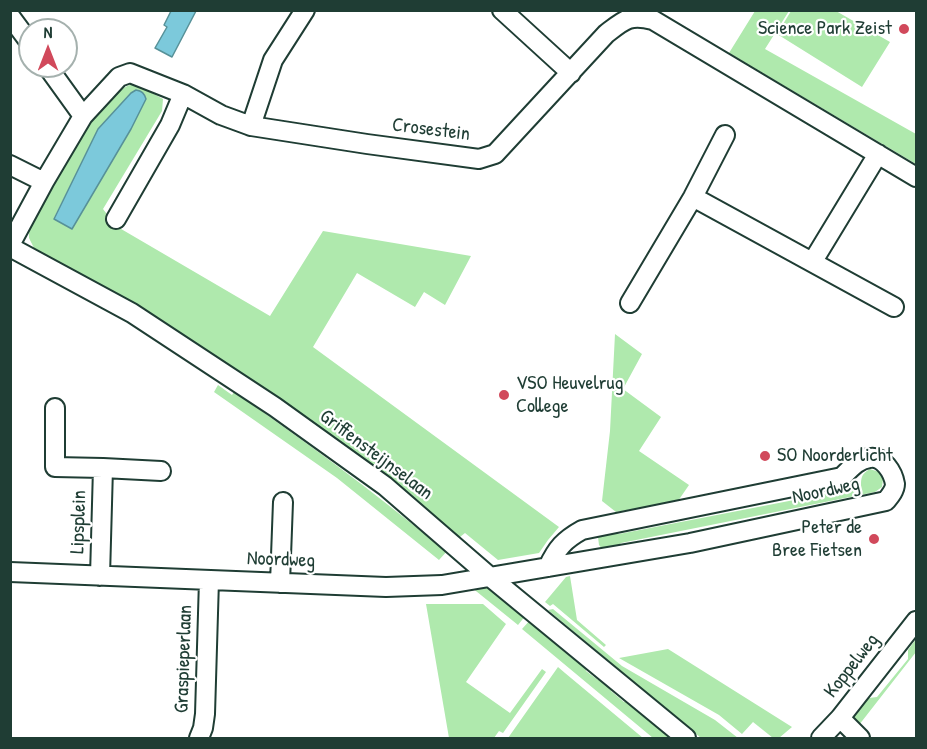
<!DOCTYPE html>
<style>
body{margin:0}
#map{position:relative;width:927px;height:749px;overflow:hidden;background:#fff;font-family:"Patrick Hand",sans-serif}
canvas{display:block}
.frame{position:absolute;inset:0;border:12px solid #1f3d34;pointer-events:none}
.north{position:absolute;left:18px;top:18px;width:60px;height:60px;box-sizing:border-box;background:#fff;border:2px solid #a5b1ae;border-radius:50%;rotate:0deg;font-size:16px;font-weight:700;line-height:24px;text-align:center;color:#1f3d34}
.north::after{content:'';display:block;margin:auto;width:21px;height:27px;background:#d1495b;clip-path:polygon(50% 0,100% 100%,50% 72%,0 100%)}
</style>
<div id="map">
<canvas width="927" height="749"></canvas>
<div class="frame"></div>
<div class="north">N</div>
</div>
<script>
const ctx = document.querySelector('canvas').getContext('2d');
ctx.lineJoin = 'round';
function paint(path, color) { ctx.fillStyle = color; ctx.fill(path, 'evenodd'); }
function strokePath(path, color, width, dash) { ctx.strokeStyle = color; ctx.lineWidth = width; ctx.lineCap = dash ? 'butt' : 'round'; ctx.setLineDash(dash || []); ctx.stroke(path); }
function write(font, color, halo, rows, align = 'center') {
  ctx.font = font + ' "Patrick Hand",sans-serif'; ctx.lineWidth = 4.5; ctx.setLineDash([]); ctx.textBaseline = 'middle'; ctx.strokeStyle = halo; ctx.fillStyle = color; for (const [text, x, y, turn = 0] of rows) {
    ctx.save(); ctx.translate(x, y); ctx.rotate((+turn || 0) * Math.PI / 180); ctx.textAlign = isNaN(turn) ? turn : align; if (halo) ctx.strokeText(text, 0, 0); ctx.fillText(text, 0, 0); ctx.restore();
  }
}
const green = new Path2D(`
 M 755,11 L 789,11 L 765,49 L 916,134 L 916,164 L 729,53 Z
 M 791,11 L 836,11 L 890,42 L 862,87 L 777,34 Z
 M 134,83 L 163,99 L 162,111 L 103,209 L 116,226 L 270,316 L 323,231 L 471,256 L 445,305 L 424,292 L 415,307 L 357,273 L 313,347 L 559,527 L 548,540 L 539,553 L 498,560 L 465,533 L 460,537 L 342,442 L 200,348 L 91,281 L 35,250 L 29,238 L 29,232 L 30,226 C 40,207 51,188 61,169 C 80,132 94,100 134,83 ZM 136,90 L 131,129 L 71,228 L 54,218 L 98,129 L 131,93 Z
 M 615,334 L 642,354 L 623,389 L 661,417 L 639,451 L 689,485 L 678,501 L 616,512 L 602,501 L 610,431 Z
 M 218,385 L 232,395 L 234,392 C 304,440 371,490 437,544 L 441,544 L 448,550 L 439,560 L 337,478 L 214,392 Z
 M 870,469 L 879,472 L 883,479 L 882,487 L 875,492 L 621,543 L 616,548 L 603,550 L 599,545 L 598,537 L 604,532 L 612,530 L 619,534 L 861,487 C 861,478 861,474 870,469 Z
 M 570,576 L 577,620 L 606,645 L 604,647 L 553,604 L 550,606 L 545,602 L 566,577 Z
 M 481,586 L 491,587 L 526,615 L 518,625 L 471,587 Z
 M 426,604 L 483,604 L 506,624 L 466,682 L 510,713 L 542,669 L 546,672 L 503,733 L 499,731 L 494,738 L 449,738 Z
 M 553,609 L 622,666 L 715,720 L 738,738 L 701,738 L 548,610 Z
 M 531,619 L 560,642 L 561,649 L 573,659 L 580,659 L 585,664 L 586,671 L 598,680 L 605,680 L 610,685 L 611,691 L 624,702 L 631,702 L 675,738 L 653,738 L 522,629 Z
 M 916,639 L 916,652 L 859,725 L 852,718 L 869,698 L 877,697 L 908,659 L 908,650 Z
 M 668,649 L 792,727 L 779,738 L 773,738 L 753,722 L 742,734 L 719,715 L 619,658 Z
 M 558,667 L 565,673 L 643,738 L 508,738 Z`);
const water = new Path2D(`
 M 171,11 L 196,11 L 172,57 L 155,48 L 167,27 L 164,25 Z
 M 136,90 C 142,91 144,93 146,99 L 131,129 L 72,229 L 54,219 L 98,129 L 131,93 Z`);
const minor = new Path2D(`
 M 502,10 L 571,73
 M 10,16 L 30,43
 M 47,66 L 83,116
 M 251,126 L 273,60 L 305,10
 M 10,165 L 44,182
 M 693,197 L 894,307
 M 116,219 L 170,125 L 183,94
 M 10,245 L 44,182 L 83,116 L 119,77 L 130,73 L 183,94 L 221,115 L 251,126 L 367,144 L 479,159 L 495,154 L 606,34 C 624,20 629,14 653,20 L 916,177
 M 10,247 L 132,313 L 275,407 L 385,486 L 489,576 L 686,738
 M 813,261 L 878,154
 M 630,303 L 693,197 L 725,135
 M 55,408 L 55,467 L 103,468 L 100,576
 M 103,468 L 161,471
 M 10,572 L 386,587 L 442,585 L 690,543 L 886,501 C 890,496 895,490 895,484 C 893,472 883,456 870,458 C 858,459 850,469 842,477 L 582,530 C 564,540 557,548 548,567
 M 280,583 L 283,502
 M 840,718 L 860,738
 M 199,738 L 203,728 L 205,714 L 209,580
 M 821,738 L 840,718 L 916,621`);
const markers = [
 [904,29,6,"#d1495b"],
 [504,395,6,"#d1495b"],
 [765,456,6,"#d1495b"],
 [874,539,6,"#d1495b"]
];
const poiNames = [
 ["Science Park Zeist",892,29],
 ["VSO Heuvelrug",516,384,"left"],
 ["College",516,407,"left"],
 ["SO Noorderlicht",777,456,"left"],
 ["Peter de",862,528],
 ["Bree Fietsen",862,551]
];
const streetNames = [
 ["Crosestein",431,130,7],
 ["Griffensteijnselaan",376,455,37],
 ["Noordweg",826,491,-12],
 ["Lipsplein",79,522,-88],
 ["Noordweg",281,560,2],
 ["Graspieperlaan",184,659,-88],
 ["Koppelweg",852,666,-52]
];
paint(green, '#afe9ad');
paint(water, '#7cc9db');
strokePath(water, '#579198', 1.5);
strokePath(minor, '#1f3d34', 22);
strokePath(minor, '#fff', 18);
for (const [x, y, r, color] of markers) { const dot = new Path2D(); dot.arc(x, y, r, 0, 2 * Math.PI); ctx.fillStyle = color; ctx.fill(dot); strokePath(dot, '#fff', 2); }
write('20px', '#1f3d34', '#fff', poiNames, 'right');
write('20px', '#1f3d34', '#fff', streetNames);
</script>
